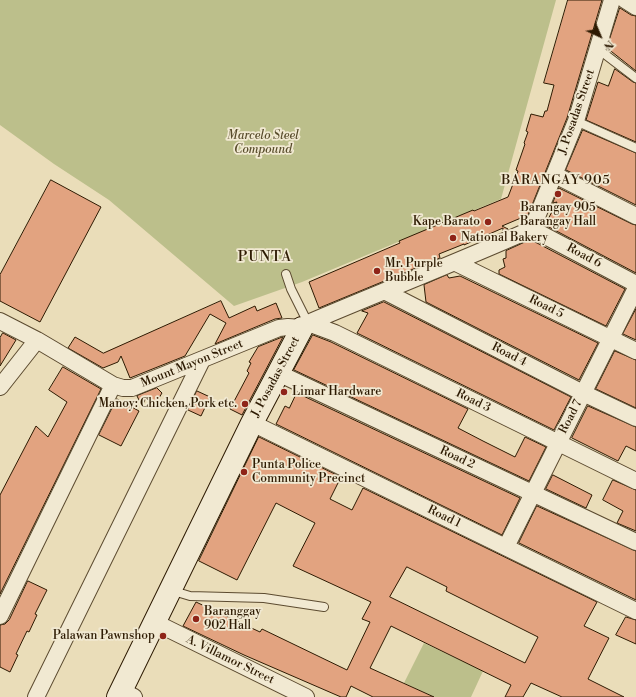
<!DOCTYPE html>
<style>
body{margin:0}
#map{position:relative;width:636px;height:697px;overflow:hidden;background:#eaddb9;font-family:"Libre Bodoni",serif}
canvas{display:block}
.north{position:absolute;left:580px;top:16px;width:40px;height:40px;-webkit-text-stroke:3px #f1e9d2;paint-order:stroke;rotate:136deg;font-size:11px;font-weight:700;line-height:16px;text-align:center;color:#2d1a02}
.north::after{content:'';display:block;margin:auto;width:14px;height:18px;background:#2d1a02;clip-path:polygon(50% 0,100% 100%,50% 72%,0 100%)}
</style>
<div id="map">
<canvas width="636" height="697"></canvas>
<div class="north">N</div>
</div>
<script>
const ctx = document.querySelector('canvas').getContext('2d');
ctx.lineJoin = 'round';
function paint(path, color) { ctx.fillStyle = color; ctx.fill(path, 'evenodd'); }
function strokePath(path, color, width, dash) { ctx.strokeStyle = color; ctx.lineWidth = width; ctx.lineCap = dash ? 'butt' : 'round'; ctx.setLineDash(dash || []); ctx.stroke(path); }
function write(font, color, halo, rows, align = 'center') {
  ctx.font = font + ' "Libre Bodoni",serif'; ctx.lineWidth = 3.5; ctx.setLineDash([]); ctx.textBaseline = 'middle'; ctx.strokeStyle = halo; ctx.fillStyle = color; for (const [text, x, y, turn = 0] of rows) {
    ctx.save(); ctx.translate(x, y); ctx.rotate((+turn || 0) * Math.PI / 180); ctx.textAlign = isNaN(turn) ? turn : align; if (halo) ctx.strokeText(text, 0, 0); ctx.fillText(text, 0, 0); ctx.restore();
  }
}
const green = new Path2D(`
 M 0,0 L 556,0 L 501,199 L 302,282 L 234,306 L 109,200 L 54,164 L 0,125 Z
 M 424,643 L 483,671 L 471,697 L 434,697 L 404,683 Z`);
const building = new Path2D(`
 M 568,0 L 602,0 L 567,118 L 528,215 L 502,226 L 508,229 L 503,231 L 503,228 L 464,245 L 464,244 L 439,254 L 440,258 L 319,308 L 309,282 L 400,243 L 399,241 L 473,210 L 474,211 L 508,197 L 518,171 L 516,170 L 525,144 L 524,143 L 528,132 L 526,131 L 531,114 L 543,117 L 545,111 L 547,111 L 554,85 L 544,83 Z
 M 620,8 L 631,15 L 636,16 L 636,71 L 607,48 Z
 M 615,69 L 633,82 L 636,83 L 636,142 L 586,120 L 598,82 L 608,86 Z
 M 583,130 L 636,153 L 636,205 L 566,170 Z
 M 51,180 L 101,207 L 40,322 L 0,301 L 0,275 Z
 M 559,188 L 632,224 L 636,225 L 636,273 L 545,225 L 557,202 L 553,203 Z
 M 530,240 L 537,243 L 625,289 L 606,326 L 499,274 L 499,270 L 505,267 L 503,259 L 506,258 L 506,251 Z
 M 447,275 L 449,278 L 460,276 L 598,343 L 579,380 L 426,302 L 424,285 Z
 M 221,301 L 229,318 L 255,306 L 257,311 L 276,303 L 282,318 L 275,319 L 215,344 L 226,323 L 210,314 L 185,356 L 130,378 L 121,356 L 118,362 L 103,368 L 68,348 L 75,337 L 103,353 Z
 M 384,302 L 571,397 L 554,430 L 357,333 L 368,313 L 362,311 Z
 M 636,309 L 636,340 L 623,334 Z
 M 3,333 L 16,340 L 0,366 L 0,338 Z
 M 313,335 L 331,342 L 468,409 L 458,428 L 483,441 L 515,457 L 525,437 L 546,447 L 529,481 L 294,370 Z
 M 283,337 L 242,415 L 230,409 L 249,373 L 247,371 L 251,363 L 249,362 L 258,347 Z
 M 615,351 L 636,360 L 636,408 L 596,389 Z
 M 63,367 L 101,389 L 0,594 L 0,495 L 36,426 L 48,437 L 67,402 L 49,390 Z
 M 157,388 L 162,393 L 154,406 L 146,398 L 142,406 L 137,396 Z
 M 197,391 L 210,397 L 201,416 L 188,410 Z
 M 297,393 L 520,498 L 502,535 L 276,424 L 285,406 L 289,408 Z
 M 117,399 L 139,411 L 121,446 L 99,435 Z
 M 588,406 L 636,427 L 636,451 L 626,446 L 618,461 L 572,438 Z
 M 259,437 L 341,477 L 330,499 L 352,510 L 363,488 L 597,602 L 584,626 L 609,638 L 588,679 L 624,697 L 562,697 L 531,683 L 523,697 L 505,697 L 511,685 L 391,626 L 370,668 L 434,697 L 373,697 L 351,686 L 346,697 L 341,697 L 244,655 L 183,626 L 196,602 L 260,632 L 262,629 L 347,670 L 370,622 L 362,619 L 371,602 L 293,566 L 315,523 L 276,503 L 237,580 L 199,561 ZM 407,567 L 447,587 L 446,591 L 538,637 L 525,663 L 390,597 Z
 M 553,475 L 592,495 L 586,508 L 546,489 Z
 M 613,480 L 636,490 L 636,531 L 617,523 L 623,511 L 603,500 Z
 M 537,506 L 636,551 L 636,600 L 519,543 Z
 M 28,581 L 47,590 L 35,614 L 37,615 L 29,632 L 27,631 L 16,654 L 18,655 L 10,672 L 0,667 L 0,625 L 5,624 L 9,620 Z
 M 626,617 L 636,620 L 636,644 L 616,635 Z`);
const lane = new Path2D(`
 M 598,49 L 636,78
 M 576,121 L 636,148
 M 286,274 L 291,289 L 308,323
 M 170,590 L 190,596 L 264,598 L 324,607`);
const street = new Path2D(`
 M 625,0 L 636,7
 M 555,175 L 636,216
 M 532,229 L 636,284
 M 456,263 L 636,351
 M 384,291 L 583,393 L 636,418
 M 0,321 L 37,340 L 113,385 L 123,388 L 132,388 L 279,328 L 288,327 L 302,328 L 308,323 C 383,291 458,262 532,229 L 576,121 L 612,0
 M 308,323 L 335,333 L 636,481
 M 278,373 L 636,542
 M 0,387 L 37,340
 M 252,423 L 636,611
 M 506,547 L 636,288
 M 0,616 L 113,385
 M 154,622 L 306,697
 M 121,690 L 134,697
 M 36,697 L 202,360`);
const secondary = new Path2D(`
 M 118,697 L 252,423 L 302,328`);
const markers = [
 [558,194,4,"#8f2418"],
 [488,222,4,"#8f2418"],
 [453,238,4,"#8f2418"],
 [377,271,4,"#8f2418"],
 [284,392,4,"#8f2418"],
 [245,404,4,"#8f2418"],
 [244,472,4,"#8f2418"],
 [196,619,4,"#8f2418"],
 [163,636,4,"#8f2418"]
];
const streetNames = [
 ["J. Posadas Street",577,112,-71],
 ["Road 6",584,256,28],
 ["Road 5",546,307,26],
 ["Road 4",509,355,27],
 ["Mount Mayon Street",192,364,-22],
 ["J. Posadas Street",276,377,-62],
 ["Road 3",473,401,26],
 ["Road 7",571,417,-63],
 ["Road 2",457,458,25],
 ["Road 1",444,517,26],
 ["A. Villamor Street",230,660,26]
];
const parkNames = [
 ["Marcelo Steel",263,136],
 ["Compound",263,150]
];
const poiNames = [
 ["Barangay 905",558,208,"center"],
 ["Barangay Hall",558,222,"center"],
 ["Kape Barato",480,222,"right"],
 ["National Bakery",461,238],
 ["Mr. Purple",385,264],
 ["Bubble",385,278],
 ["Limar Hardware",292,392],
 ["Manoy: Chicken, Pork etc.",237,404,"right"],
 ["Punta Police",252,465],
 ["Community Precinct",252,479],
 ["Baranggay",204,612],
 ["902 Hall",204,626],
 ["Palawan Pawnshop",155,636,"right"]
];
const neighbourhoodNames = [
 ["BARANGAY 905",556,181]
];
const quarterNames = [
 ["PUNTA",265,258]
];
paint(green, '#bcbf8b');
paint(building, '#e2a380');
strokePath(building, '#2d1a02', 1);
strokePath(lane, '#5c4b30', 10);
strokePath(street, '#5c4b30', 18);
strokePath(secondary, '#2d1a02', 24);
strokePath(lane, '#f1e9d2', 8);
strokePath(street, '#f1e9d2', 16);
strokePath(secondary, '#f1e9d2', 22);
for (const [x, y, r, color] of markers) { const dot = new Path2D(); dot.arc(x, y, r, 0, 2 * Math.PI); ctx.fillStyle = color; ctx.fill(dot); strokePath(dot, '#f1e9d2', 1.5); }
write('12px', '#2d1a02', '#f1e9d2', streetNames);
write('italic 12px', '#584c2b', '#f1e9d2', parkNames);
write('12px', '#2d1a02', '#f1e9d2', poiNames, 'left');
ctx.letterSpacing = '1px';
write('13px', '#2d1a02', '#f1e9d2', neighbourhoodNames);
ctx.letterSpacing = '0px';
ctx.letterSpacing = '1px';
write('14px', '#2d1a02', '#f1e9d2', quarterNames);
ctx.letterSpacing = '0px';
</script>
